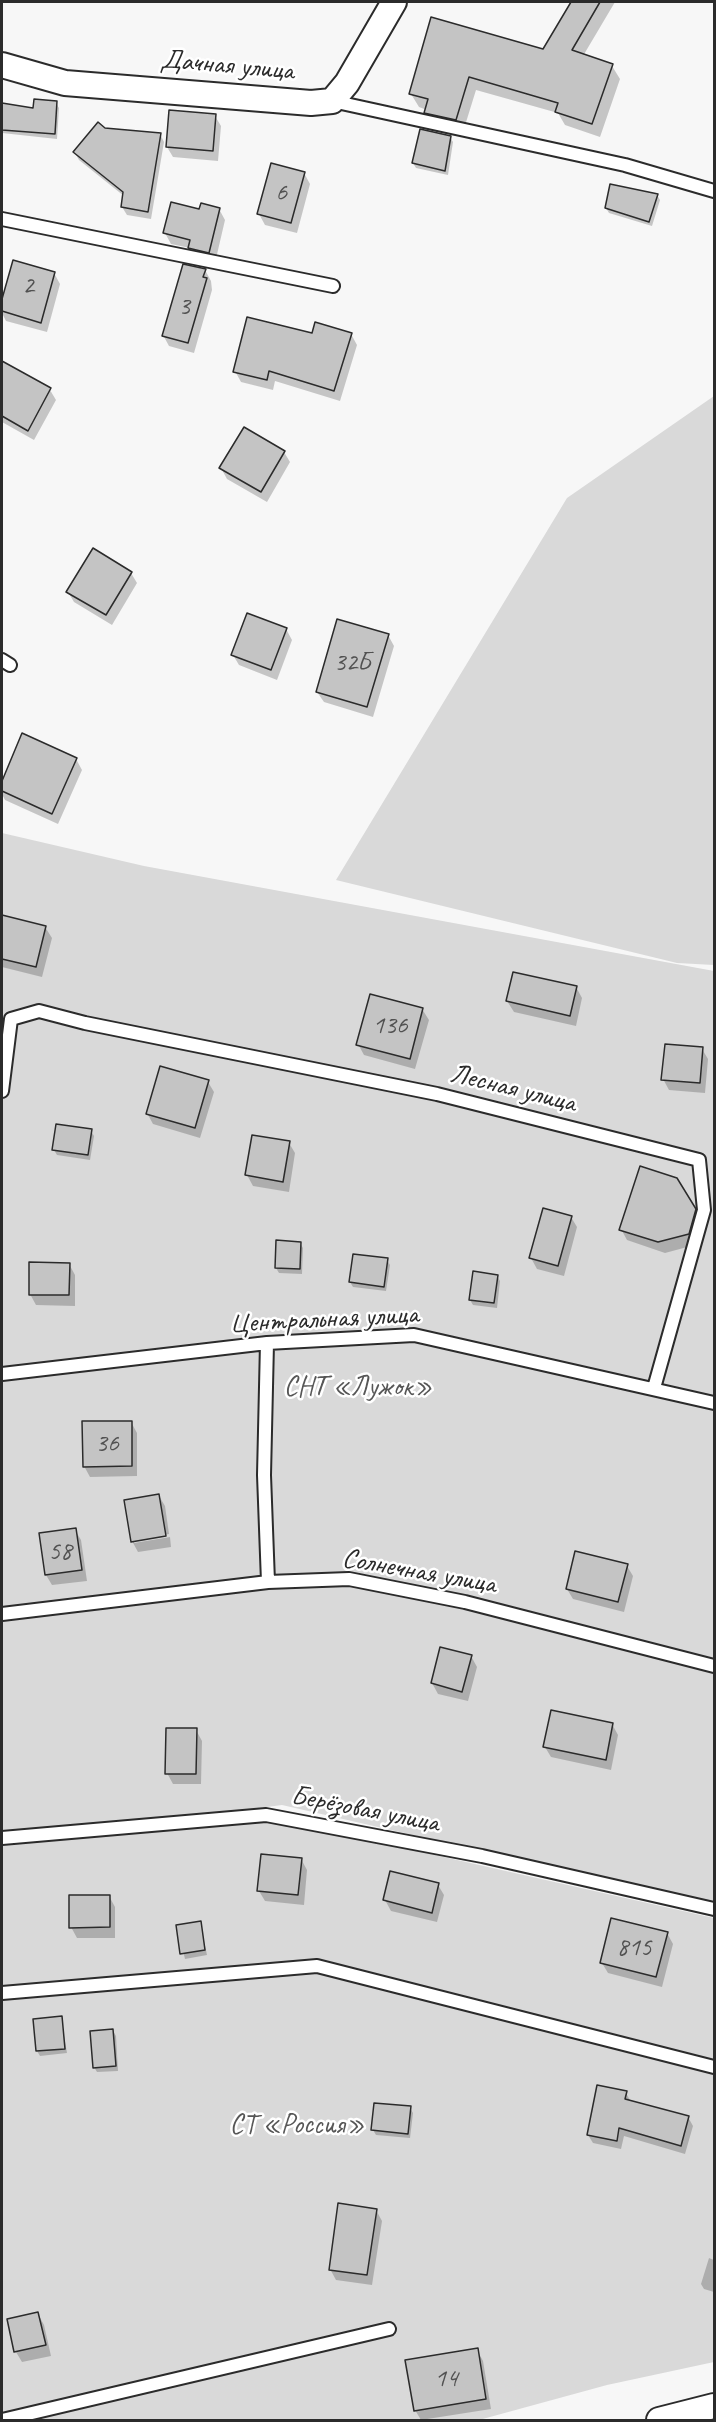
<!DOCTYPE html>
<meta charset="utf-8">
<style>
body{margin:0}
#map{position:relative;width:716px;height:2422px;overflow:hidden;background:#f7f7f7;font-family:Caveat,sans-serif}
canvas{display:block}
.frame{position:absolute;inset:0;border:3px solid #2b2b2b;pointer-events:none}
</style>
<div id="map">
<canvas width="716" height="2422"></canvas>
<div class="frame"></div>
</div>
<script>
const ctx = document.querySelector('canvas').getContext('2d');
ctx.lineJoin = 'round';
function paint(path, color) { ctx.fillStyle = color; ctx.fill(path, 'evenodd'); }
function strokePath(path, color, width, dash) { ctx.strokeStyle = color; ctx.lineWidth = width; ctx.lineCap = dash ? 'butt' : 'round'; ctx.setLineDash(dash || []); ctx.stroke(path); }
function write(font, color, halo, rows, align = 'center') {
  ctx.font = font + ' Caveat,sans-serif'; ctx.lineWidth = 5; ctx.setLineDash([]); ctx.textBaseline = 'middle'; ctx.strokeStyle = halo; ctx.fillStyle = color; for (const [text, x, y, turn = 0] of rows) {
    ctx.save(); ctx.translate(x, y); ctx.rotate((+turn || 0) * Math.PI / 180); ctx.textAlign = isNaN(turn) ? turn : align; if (halo) ctx.strokeText(text, 0, 0); ctx.fillText(text, 0, 0); ctx.restore();
  }
}
const green = new Path2D(`
 M 714,396 L 714,965 L 677,963 L 336,880 L 567,498 Z
 M 2,833 L 144,866 L 714,971 L 714,1904 L 282,1805 L 191,1817 L 2,1833 Z
 M 280,1820 L 714,1918 L 714,2362 L 607,2385 L 479,2420 L 2,2420 L 2,1845 Z`);
const shadow = new Path2D(`
 M 572,2 L 615,2 L 583,56 L 612,66 L 620,79 L 600,137 L 565,125 L 558,113 L 476,90 L 463,132 L 434,126 L 427,110 L 419,107 L 411,94 L 544,51 Z
 M 56,103 L 59,108 L 57,139 L 2,133 L 2,104 L 34,110 Z
 M 215,116 L 221,126 L 218,161 L 173,157 L 167,147 Z
 M 160,134 L 164,142 L 151,219 L 127,215 L 122,207 L 124,196 L 79,160 L 75,153 Z
 M 450,137 L 453,142 L 448,175 L 416,168 L 413,163 Z
 M 304,173 L 310,184 L 297,233 L 265,225 L 259,214 Z
 M 657,195 L 660,200 L 652,226 L 609,213 L 606,208 Z
 M 219,209 L 225,220 L 215,263 L 195,259 L 190,248 L 171,244 L 165,233 L 200,211 Z
 M 14,262 L 54,273 L 60,284 L 47,332 L 6,321 L 2,313 Z
 M 205,270 L 211,281 L 212,290 L 194,353 L 169,346 L 163,335 Z
 M 351,334 L 357,345 L 340,401 L 275,381 L 273,390 L 241,382 L 235,371 L 313,335 Z
 M 6,365 L 50,390 L 56,400 L 34,440 L 2,422 L 2,373 Z
 M 284,452 L 290,462 L 267,502 L 227,479 L 221,468 Z
 M 131,573 L 137,583 L 112,625 L 74,602 L 68,592 Z
 M 286,629 L 292,640 L 277,680 L 239,665 L 233,655 Z
 M 388,635 L 394,646 L 373,717 L 324,702 L 317,692 Z
 M 23,735 L 76,759 L 82,770 L 58,824 L 5,800 L 2,794 L 2,784 Z
 M 2,916 L 45,927 L 52,938 L 42,977 L 2,967 Z
 M 576,987 L 582,998 L 576,1026 L 514,1012 L 507,1001 Z
 M 422,1009 L 429,1020 L 415,1069 L 364,1055 L 358,1044 Z
 M 702,1049 L 708,1059 L 705,1093 L 669,1090 L 663,1079 Z
 M 208,1082 L 214,1092 L 200,1138 L 153,1124 L 147,1113 Z
 M 91,1131 L 94,1136 L 90,1160 L 57,1155 L 54,1150 Z
 M 289,1143 L 295,1153 L 289,1192 L 253,1186 L 247,1175 Z
 M 676,1179 L 696,1213 L 691,1246 L 665,1253 L 627,1240 L 621,1229 Z
 M 571,1217 L 577,1227 L 564,1276 L 537,1269 L 531,1258 Z
 M 300,1243 L 303,1248 L 302,1274 L 279,1273 L 276,1268 Z
 M 387,1260 L 390,1265 L 386,1291 L 353,1287 L 350,1282 Z
 M 69,1264 L 75,1275 L 75,1306 L 36,1305 L 30,1294 Z
 M 497,1276 L 500,1281 L 497,1308 L 473,1305 L 470,1300 Z
 M 131,1422 L 137,1433 L 137,1476 L 90,1477 L 84,1466 Z
 M 159,1496 L 165,1506 L 169,1534 L 134,1540 L 134,1543 L 170,1537 L 171,1547 L 138,1552 L 132,1541 Z
 M 75,1530 L 81,1540 L 87,1581 L 52,1585 L 46,1575 Z
 M 627,1566 L 633,1576 L 624,1612 L 573,1599 L 567,1589 Z
 M 471,1656 L 477,1667 L 468,1701 L 438,1694 L 432,1683 Z
 M 612,1724 L 618,1735 L 611,1770 L 551,1757 L 545,1747 Z
 M 196,1730 L 202,1741 L 201,1784 L 173,1784 L 167,1773 Z
 M 301,1859 L 307,1870 L 304,1905 L 265,1901 L 259,1891 Z
 M 438,1885 L 444,1895 L 437,1922 L 391,1911 L 385,1900 Z
 M 109,1896 L 115,1907 L 115,1938 L 77,1938 L 71,1927 Z
 M 200,1922 L 207,1955 L 185,1959 L 177,1926 Z
 M 667,1933 L 673,1944 L 662,1987 L 608,1973 L 602,1963 Z
 M 61,2018 L 67,2053 L 40,2056 L 37,2051 Z
 M 113,2031 L 116,2036 L 118,2071 L 97,2072 L 94,2067 Z
 M 626,2093 L 631,2102 L 688,2117 L 693,2126 L 685,2154 L 624,2136 L 621,2149 L 593,2143 L 588,2135 Z
 M 410,2108 L 413,2113 L 410,2138 L 376,2135 L 373,2130 Z
 M 376,2210 L 382,2221 L 372,2285 L 336,2280 L 330,2269 Z
 M 709,2258 L 714,2260 L 714,2292 L 704,2289 L 701,2284 Z
 M 38,2314 L 44,2325 L 51,2356 L 22,2362 L 16,2352 L 9,2321 Z
 M 477,2350 L 483,2361 L 491,2409 L 421,2420 L 415,2410 Z`);
const building = new Path2D(`
 M 571,2 L 600,2 L 572,50 L 613,64 L 592,124 L 555,112 L 558,103 L 469,77 L 456,120 L 424,113 L 428,99 L 409,94 L 431,17 L 543,49 Z
 M 34,99 L 57,101 L 55,134 L 2,130 L 2,103 L 33,108 Z
 M 169,110 L 216,114 L 213,151 L 166,147 Z
 M 98,122 L 105,128 L 161,133 L 148,212 L 121,207 L 123,192 L 73,152 Z
 M 420,129 L 451,136 L 445,171 L 412,163 Z
 M 271,163 L 305,172 L 291,223 L 257,214 Z
 M 610,184 L 658,194 L 649,222 L 605,208 Z
 M 171,202 L 199,209 L 201,203 L 220,208 L 209,253 L 188,248 L 190,240 L 163,233 Z
 M 13,260 L 55,272 L 41,323 L 2,311 L 2,299 Z
 M 183,264 L 206,269 L 203,277 L 207,278 L 188,343 L 162,336 Z
 M 247,317 L 312,333 L 315,322 L 352,333 L 334,391 L 269,371 L 267,380 L 233,372 Z
 M 2,361 L 51,388 L 28,431 L 2,416 Z
 M 244,427 L 285,451 L 261,492 L 219,468 Z
 M 93,548 L 132,572 L 106,615 L 66,592 Z
 M 247,613 L 287,628 L 271,670 L 231,655 Z
 M 337,619 L 389,634 L 367,707 L 316,692 Z
 M 22,733 L 77,758 L 52,814 L 2,791 L 2,781 Z
 M 2,915 L 46,926 L 36,967 L 2,959 Z
 M 513,972 L 577,986 L 570,1016 L 506,1001 Z
 M 370,994 L 423,1008 L 410,1059 L 356,1045 Z
 M 665,1044 L 703,1047 L 700,1083 L 661,1080 Z
 M 160,1066 L 209,1080 L 195,1128 L 146,1114 Z
 M 56,1124 L 92,1129 L 88,1155 L 52,1150 Z
 M 252,1135 L 290,1141 L 283,1182 L 245,1175 Z
 M 640,1166 L 677,1178 L 696,1209 L 689,1234 L 658,1242 L 619,1230 Z
 M 543,1208 L 572,1216 L 558,1266 L 529,1258 Z
 M 276,1240 L 301,1242 L 300,1269 L 275,1268 Z
 M 353,1254 L 388,1258 L 384,1287 L 349,1282 Z
 M 29,1262 L 70,1263 L 69,1295 L 29,1295 Z
 M 473,1271 L 498,1275 L 494,1303 L 469,1300 Z
 M 82,1421 L 132,1421 L 132,1466 L 83,1467 Z
 M 159,1494 L 166,1536 L 131,1542 L 124,1500 Z
 M 76,1528 L 82,1570 L 45,1575 L 39,1533 Z
 M 575,1551 L 628,1564 L 618,1602 L 566,1589 Z
 M 440,1647 L 472,1655 L 462,1692 L 431,1683 Z
 M 551,1710 L 613,1723 L 606,1760 L 543,1747 Z
 M 166,1728 L 197,1728 L 196,1774 L 165,1774 Z
 M 261,1854 L 302,1858 L 298,1895 L 257,1891 Z
 M 390,1871 L 439,1883 L 432,1913 L 383,1900 Z
 M 69,1895 L 110,1895 L 110,1927 L 69,1928 Z
 M 611,1918 L 668,1932 L 656,1977 L 600,1963 Z
 M 201,1921 L 205,1950 L 180,1954 L 176,1925 Z
 M 62,2016 L 65,2049 L 36,2051 L 33,2019 Z
 M 113,2029 L 116,2066 L 93,2068 L 90,2031 Z
 M 597,2085 L 627,2091 L 625,2099 L 689,2116 L 681,2146 L 619,2128 L 617,2141 L 587,2135 Z
 M 374,2103 L 411,2106 L 408,2134 L 371,2130 Z
 M 338,2203 L 377,2209 L 367,2275 L 329,2270 Z
 M 38,2312 L 46,2345 L 14,2352 L 7,2319 Z
 M 478,2348 L 486,2399 L 414,2411 L 405,2360 Z`);
const lane = new Path2D(`
 M 332,101 L 625,165 L 714,191
 M 2,219 L 333,286
 M 2,660 L 10,665
 M 2,1091 L 11,1019 L 39,1011 L 85,1023 L 437,1094 L 699,1160 L 704,1210 L 654,1388
 M 267,1343 L 264,1475 L 268,1582
 M 2,1374 L 267,1343 L 414,1335 L 714,1403
 M 2,1614 L 268,1582 L 349,1579 L 465,1602 L 714,1666
 M 2,1838 L 266,1815 L 482,1856 L 714,1909
 M 2,1993 L 317,1966 L 714,2067
 M 2,2420 L 389,2329`);
const street = new Path2D(`
 M 2,65 L 65,83 L 311,103 L 332,101 L 347,83 L 394,2
 M 659,2420 L 714,2406`);
const numberNames = [
 ["6",281,193],
 ["2",28,286],
 ["3",184,307],
 ["32Б",352,663],
 ["136",390,1026],
 ["36",107,1444],
 ["58",60,1552],
 ["815",634,1948],
 ["14",446,2379]
];
const streetNames = [
 ["Дачная улица",227,66,5],
 ["Лесная улица",513,1089,14],
 ["Центральная улица",324,1320,-3],
 ["Солнечная улица",419,1572,10],
 ["Берёзовая улица",365,1810,11]
];
const parkNames = [
 ["СНТ «Лужок»",358,1388],
 ["СТ «Россия»",297,2126]
];
paint(green, '#d9d9d9');
paint(shadow, '#0003');
paint(building, '#c4c4c4');
strokePath(building, '#2b2b2b', 1.5);
strokePath(lane, '#2b2b2b', 16);
strokePath(street, '#2b2b2b', 28);
strokePath(lane, '#fff', 12);
strokePath(street, '#fff', 24);
write('26px', '#515151', null, numberNames);
write('28px', '#2b2b2b', '#fff', streetNames);
write('28px', '#565656', '#fff', parkNames);
</script>
